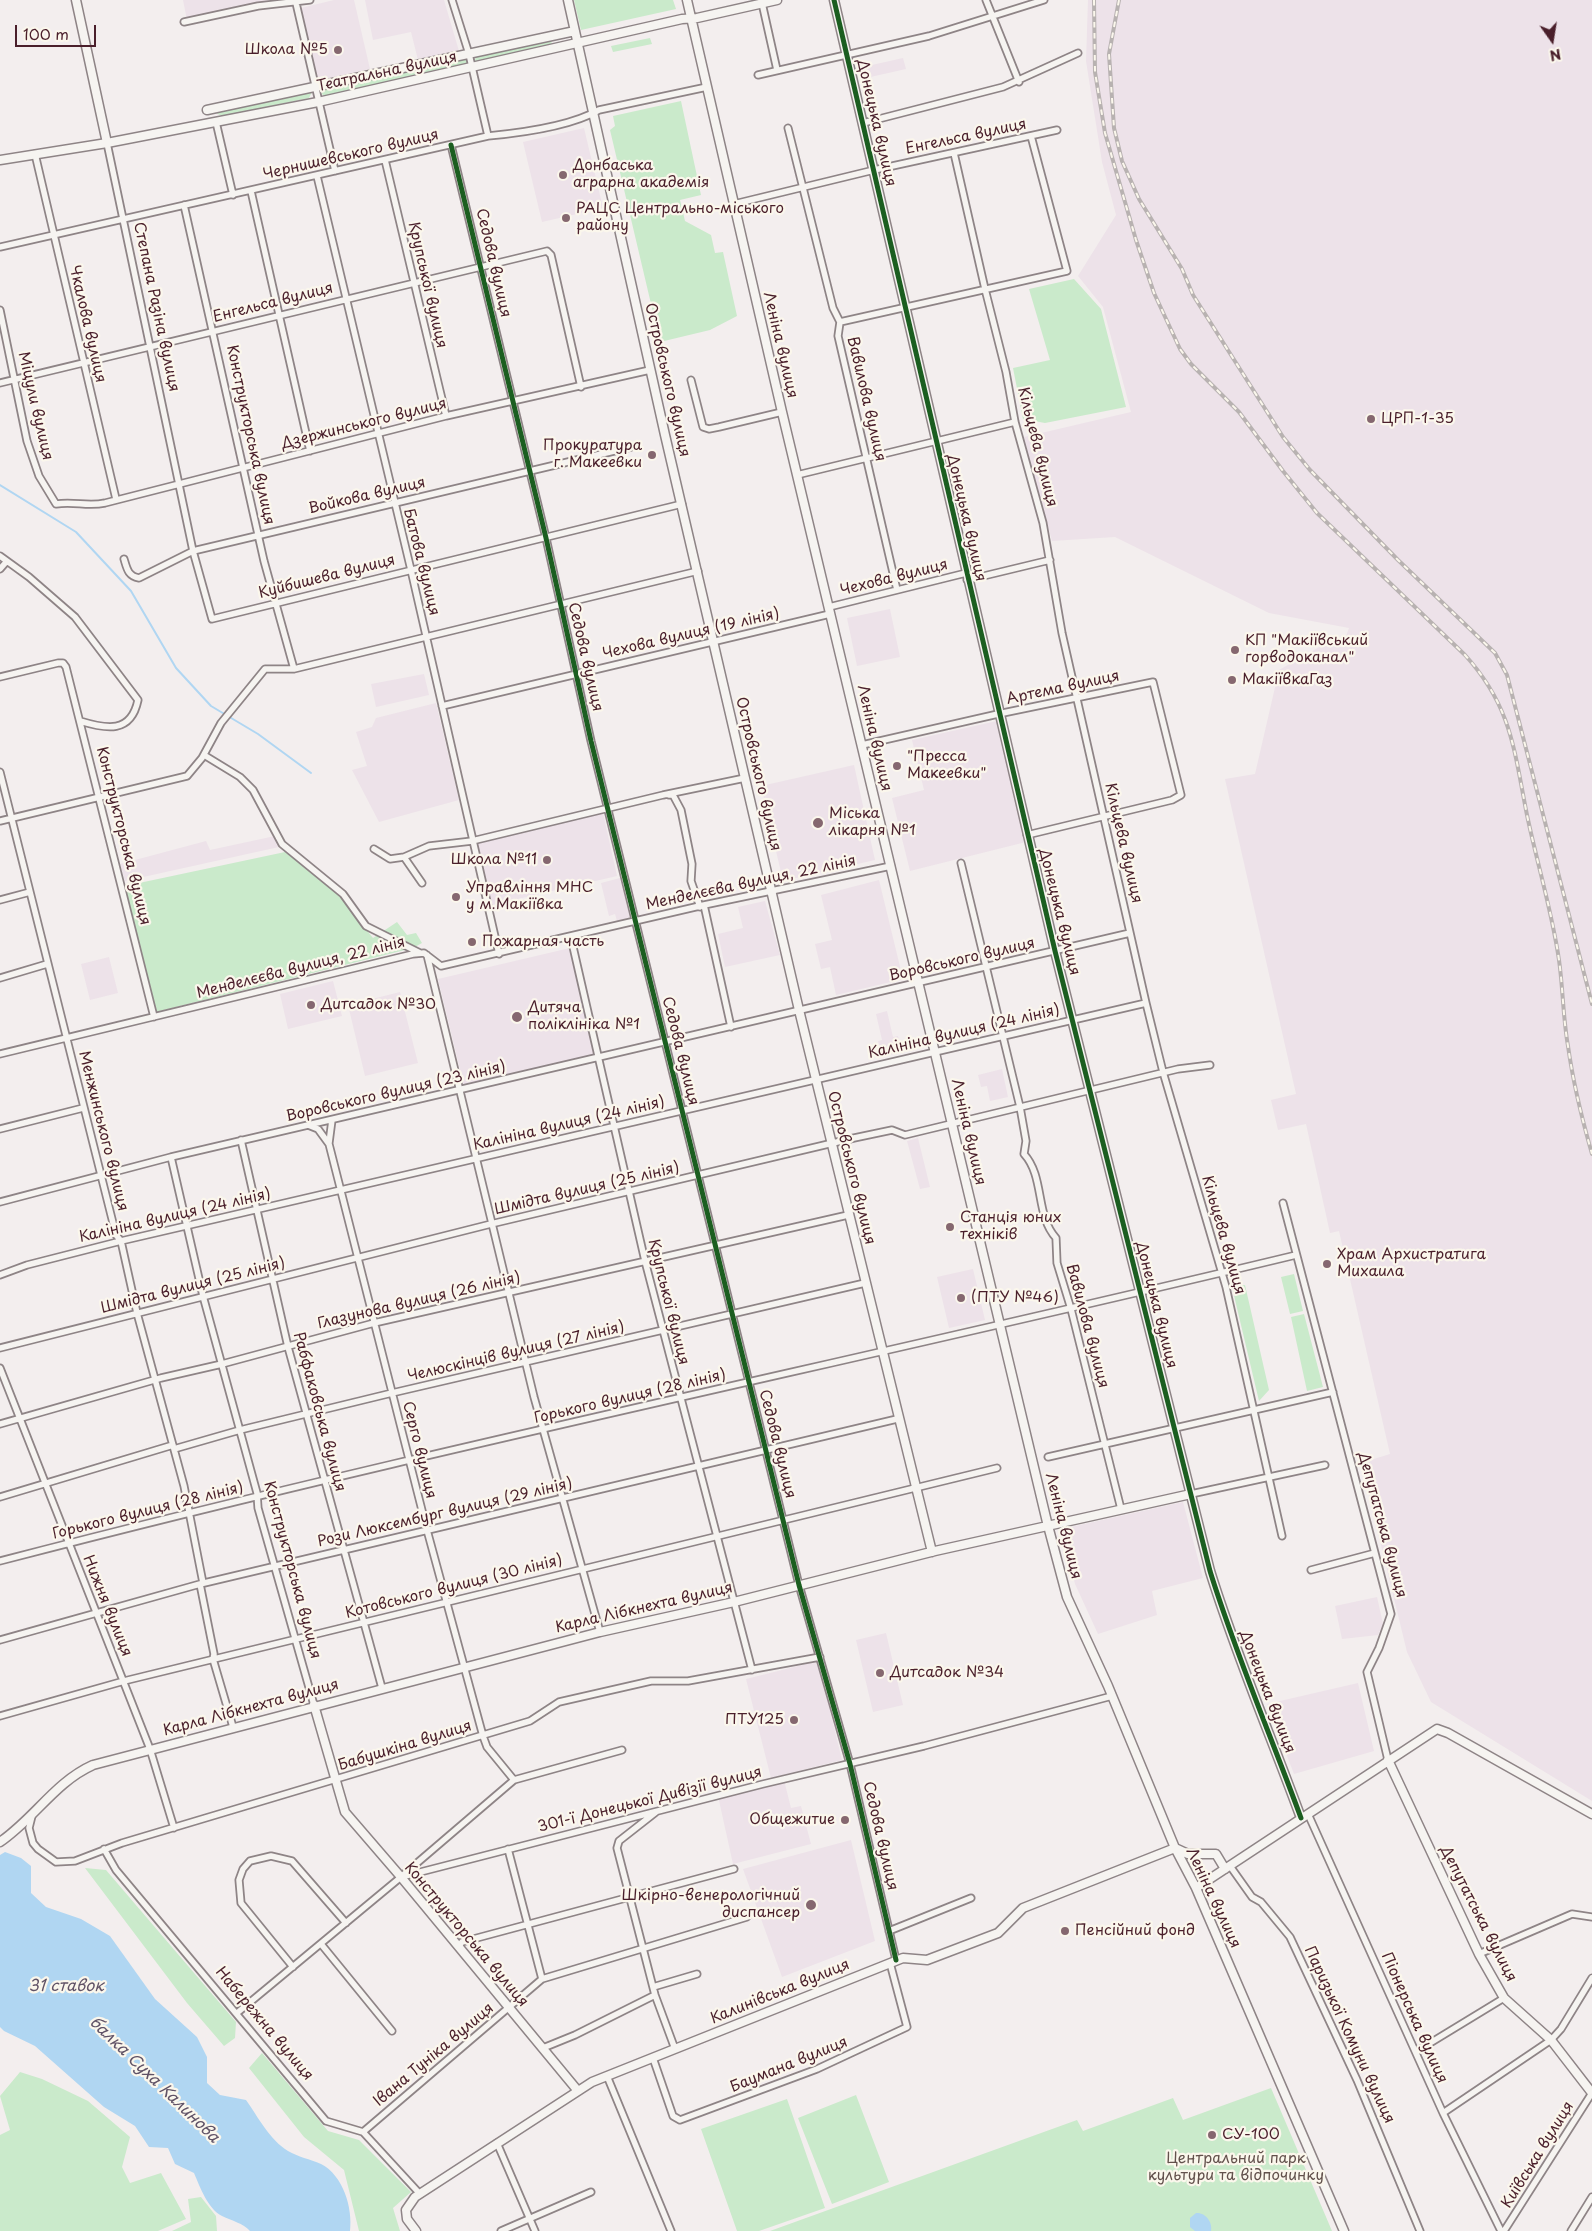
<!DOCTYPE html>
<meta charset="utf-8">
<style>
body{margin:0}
#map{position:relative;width:1592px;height:2231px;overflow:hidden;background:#f3eeee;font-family:"Playpen Sans",sans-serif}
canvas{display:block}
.north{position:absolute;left:1527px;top:15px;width:50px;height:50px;-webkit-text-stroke:4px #fbf7ec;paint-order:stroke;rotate:167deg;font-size:14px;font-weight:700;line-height:20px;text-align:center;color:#4a1f2b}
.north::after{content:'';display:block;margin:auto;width:18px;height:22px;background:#4a1f2b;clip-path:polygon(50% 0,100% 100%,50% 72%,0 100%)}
.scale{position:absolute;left:15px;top:25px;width:81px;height:22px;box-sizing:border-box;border:2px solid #4a1f2b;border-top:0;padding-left:6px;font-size:15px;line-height:18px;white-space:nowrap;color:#4a1f2b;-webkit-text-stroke:4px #fbf7ec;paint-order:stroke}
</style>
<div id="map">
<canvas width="1592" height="2231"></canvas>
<div class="north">N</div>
<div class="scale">100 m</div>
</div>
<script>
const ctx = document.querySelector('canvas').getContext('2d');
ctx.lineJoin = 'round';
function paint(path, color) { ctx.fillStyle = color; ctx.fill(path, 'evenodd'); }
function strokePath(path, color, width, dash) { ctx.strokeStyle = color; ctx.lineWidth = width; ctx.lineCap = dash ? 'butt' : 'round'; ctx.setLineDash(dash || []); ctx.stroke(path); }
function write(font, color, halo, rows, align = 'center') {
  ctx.font = font + ' "Playpen Sans",sans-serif'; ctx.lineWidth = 4.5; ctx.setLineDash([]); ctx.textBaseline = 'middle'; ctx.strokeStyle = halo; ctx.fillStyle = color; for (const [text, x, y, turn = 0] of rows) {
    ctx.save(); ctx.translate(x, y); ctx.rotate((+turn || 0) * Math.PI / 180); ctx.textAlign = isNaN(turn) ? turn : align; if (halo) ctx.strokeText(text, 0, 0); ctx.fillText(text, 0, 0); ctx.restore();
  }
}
const built = new Path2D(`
 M 183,0 L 281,0 L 187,20 Z
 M 334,0 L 354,0 L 370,69 L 318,81 L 301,8 Z
 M 365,0 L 444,0 L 459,51 L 418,60 L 411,32 L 373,40 Z
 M 1088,0 L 1592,0 L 1592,1801 L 1431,1702 L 1407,1652 L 1361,1463 L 1390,1454 L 1339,1231 L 1330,1233 L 1306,1124 L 1278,1130 L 1271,1100 L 1296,1094 L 1225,779 L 1255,774 L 1279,670 L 1323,645 L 1342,647 L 1349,628 L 1269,613 L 1115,537 L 1052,541 L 1024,437 L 1131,412 L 1103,307 L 1078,276 L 1116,215 L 1102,162 L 1086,61 Z
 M 903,58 L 906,69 L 866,78 L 863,67 Z
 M 584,128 L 603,208 L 542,222 L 523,142 Z
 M 890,609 L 900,657 L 857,666 L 847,618 Z
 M 424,674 L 429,695 L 376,707 L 371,684 Z
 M 436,703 L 459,800 L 379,822 L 352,770 L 367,766 L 356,732 L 372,727 L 376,718 Z
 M 997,721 L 1026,842 L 910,871 L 892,798 L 924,790 L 912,740 Z
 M 854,765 L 875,860 L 783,881 L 761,786 Z
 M 603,813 L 617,876 L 492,905 L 477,844 Z
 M 275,836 L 279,847 L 125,881 L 120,864 L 206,841 L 210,850 Z
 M 620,878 L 630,918 L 617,921 L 615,914 L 609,916 L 601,883 Z
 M 879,880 L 903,979 L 836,995 L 830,967 L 821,969 L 815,944 L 832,940 L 821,895 Z
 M 765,901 L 780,955 L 725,967 L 718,934 L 743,928 L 738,907 Z
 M 570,948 L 595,1055 L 464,1086 L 438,979 Z
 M 109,957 L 118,993 L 90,1000 L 81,964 Z
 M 333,981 L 342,1016 L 288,1029 L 280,994 Z
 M 400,992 L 418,1063 L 365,1076 L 348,1005 Z
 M 887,1011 L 893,1037 L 898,1036 L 902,1052 L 882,1057 L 878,1041 L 882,1040 L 876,1014 Z
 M 1002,1069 L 1008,1097 L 990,1101 L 987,1086 L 981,1087 L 978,1075 Z
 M 918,1138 L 930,1187 L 920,1189 L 907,1141 Z
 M 973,1269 L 985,1320 L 949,1328 L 937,1277 Z
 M 1183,1502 L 1203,1578 L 1152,1591 L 1157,1615 L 1098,1634 L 1075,1584 L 1062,1529 Z
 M 1377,1597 L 1383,1624 L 1378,1635 L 1342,1639 L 1335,1606 Z
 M 886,1633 L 903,1705 L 873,1712 L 856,1640 Z
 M 818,1661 L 842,1760 L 771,1778 L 746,1679 Z
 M 1358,1683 L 1374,1751 L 1294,1774 L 1267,1704 Z
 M 784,1780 L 791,1808 L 801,1806 L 811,1844 L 733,1864 L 718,1796 Z
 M 851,1840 L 875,1941 L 782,1977 L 743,1869 Z`);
const green = new Path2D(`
 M 574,0 L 673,0 L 676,9 L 581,30 Z
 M 650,38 L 652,44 L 613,52 L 611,46 Z
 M 551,40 L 552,45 L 477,63 L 475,61 L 476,55 Z
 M 465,57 L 469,65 L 324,97 L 321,92 L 324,88 Z
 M 313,90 L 309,98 L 222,116 L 216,113 Z
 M 681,101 L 701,195 L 680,200 L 685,221 L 711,235 L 715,253 L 723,252 L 737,316 L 710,330 L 660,342 L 610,130 L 615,126 L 613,116 Z
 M 1074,279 L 1101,309 L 1126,407 L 1045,423 L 1023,419 L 1013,368 L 1050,360 L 1029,289 Z
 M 285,852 L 331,886 L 373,938 L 397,922 L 407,935 L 416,933 L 422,943 L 413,948 L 156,1012 L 125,886 Z
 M 1294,1274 L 1303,1311 L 1290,1314 L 1281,1277 Z
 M 1245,1285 L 1269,1390 L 1259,1401 L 1232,1287 Z
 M 1304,1314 L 1323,1387 L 1307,1391 L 1291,1317 Z
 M 85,1868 L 106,1870 L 236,2022 L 235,2038 L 224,2046 L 187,2003 Z
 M 262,2053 L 328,2131 L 359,2140 L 411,2192 L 393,2208 L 400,2231 L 359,2231 L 344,2170 L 304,2137 L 249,2068 Z
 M 20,2072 L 42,2079 L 88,2101 L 130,2137 L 122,2167 L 130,2183 L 161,2173 L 186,2219 L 158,2231 L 0,2231 L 0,2135 L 10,2130 L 0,2096 Z
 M 1271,2088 L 1332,2231 L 770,2231 L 1077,2120 L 1083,2131 L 1173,2098 L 1183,2120 Z
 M 856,2095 L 889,2182 L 832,2204 L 798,2118 Z
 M 787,2099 L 825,2208 L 759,2231 L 737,2231 L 701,2129 Z
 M 201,2197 L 216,2216 L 217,2231 L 172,2231 L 191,2222 L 188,2199 Z`);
const water = new Path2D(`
 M 5,1852 L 21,1858 L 31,1866 L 31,1893 L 46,1907 L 81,1919 L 110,1936 L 155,1999 L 197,2037 L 207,2057 L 207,2083 L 220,2095 L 246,2100 C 258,2117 270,2140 288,2151 C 298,2157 310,2159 321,2164 C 343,2175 353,2208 350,2231 L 250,2231 C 243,2223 232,2221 222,2216 C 208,2209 200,2187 194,2173 L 175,2164 L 168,2148 L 149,2147 L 135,2126 L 104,2107 L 35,2046 L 4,2031 L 0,2027 L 0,1855 Z
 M 1196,2213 C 1205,2212 1213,2222 1211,2231 L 1195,2231 L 1190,2227 L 1190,2218 Z`);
const stream = new Path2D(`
 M 0,485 L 76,532 L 131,591 L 176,668 L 211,706 L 258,734 L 311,773`);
const street = new Path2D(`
 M 452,0 L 469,54 L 488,136
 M 986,0 L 1019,82
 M 296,3 L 335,171
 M 762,3 L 777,70
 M 184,22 L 258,6 L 310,0
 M 758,75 L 929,36 L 1044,0
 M 216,122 L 233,195
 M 863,123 L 1003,87 L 1078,53
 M 788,128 L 833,308 L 840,322 L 838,336 L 897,590
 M 107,143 L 193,551 L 212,619 L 682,504
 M 451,145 L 546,538 L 591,741 L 799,1585 L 850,1764 L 896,1960
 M 954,153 L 985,289 L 1006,372 L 1015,422 L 1043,523 L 1062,633 L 1146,1003 L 1163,1072 L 1226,1287 L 1282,1536
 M 35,154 L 116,499
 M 385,160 L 446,416
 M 317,176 L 411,570 L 499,954
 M 251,191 L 310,451
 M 734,204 L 874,170 L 1057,130
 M 184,205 L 264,561 L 294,669
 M 0,247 L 488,136 C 520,133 571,126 599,110 L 707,87
 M 0,310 L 27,441 L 39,476 L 56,504 C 75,501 87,507 105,503 L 446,416 L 650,370
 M 840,322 L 1067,271 L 1031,136
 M 691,380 L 703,427 L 709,429 L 719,427 L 782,412
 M 0,383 L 547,251 L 551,255 L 581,387
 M 797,475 L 1015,422
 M 0,556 L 29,577 L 75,617 L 138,700 C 131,734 106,729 80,721
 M 124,559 C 127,569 128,576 139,578 L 193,551 L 631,447
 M 0,569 L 7,561
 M 967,580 L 1050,560
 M 829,607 L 966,573
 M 0,677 L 58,663 L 63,663 L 66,667 L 154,1017
 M 442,706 L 830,614
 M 862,745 L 998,714 L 1153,682 L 1181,795 L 1172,800 L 1027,835
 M 204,755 L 240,777 L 253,790 L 282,844 L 343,894 L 366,926 L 420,953
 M 0,772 L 116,1235 L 121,1241 L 137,1313 L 184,1486 L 203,1583
 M 669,795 L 673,795 L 681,810 L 692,864 L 691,881 L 700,907
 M 0,821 L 187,776 L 202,758 L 221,723 L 265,669 L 294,669 L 698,571
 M 374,849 L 390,859 L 404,857 L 429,846 L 472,841 L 663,795 L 745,778
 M 404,857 L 422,883
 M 961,863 L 1020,1107 L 1026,1141 L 1024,1154 C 1045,1177 1035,1215 1056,1238 L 1057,1263 L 1071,1309 L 1121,1509
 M 0,900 L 30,892
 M 704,905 L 731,1027
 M 571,938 L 645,1261 L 752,1670
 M 427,955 L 534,1397 L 600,1632
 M 0,978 L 47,964
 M 0,1054 L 413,954 L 424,953 L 441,966 L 704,905 L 891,866
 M 308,1125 L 318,1129 L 329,1144 L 427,1530 L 483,1736 L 487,1747 L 514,1780
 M 0,1129 L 83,1108
 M 241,1140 L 288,1347 L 382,1688
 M 329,1143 L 332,1120
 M 171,1157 L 203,1296 L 257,1493 L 258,1508 L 314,1705
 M 0,1202 L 171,1157 L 1130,933
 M 1283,1203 L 1391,1614 L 1379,1648 L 1367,1672 L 1388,1760
 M 0,1275 L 27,1265 L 121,1241 L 1146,1003
 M 0,1348 L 491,1224 L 854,1138 L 892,1130 L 905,1135 L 1178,1069 L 1210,1065
 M 0,1368 L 150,1749 L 174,1828
 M 0,1424 L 161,1378 L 222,1364 L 374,1323 L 848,1215
 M 174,1449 L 240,1430 L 392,1393 L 865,1283
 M 1048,1457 L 1333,1392
 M 1191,1494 L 1325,1465
 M 0,1497 L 173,1445
 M 0,1561 C 429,1449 865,1359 1296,1255
 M 1311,1570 L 1375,1553
 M 200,1584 L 214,1654 L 213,1659 L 233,1727
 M 0,1640 L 200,1584 L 897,1419
 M 0,1716 L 124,1681 L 997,1468
 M 656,1812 L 619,1841 L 617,1848 L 655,1995 L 675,2049
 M 1308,1814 L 1443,2113 L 1501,2231
 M 32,1816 L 29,1828 L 33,1843 L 38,1849 L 56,1862 L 75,1861 L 122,1843 L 530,1721 L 559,1702 L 651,1681 L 688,1681 L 820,1657
 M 104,1849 L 116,1870 L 326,2121 L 363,2132 L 420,2194
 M 508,1849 L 542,1979
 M 1230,1866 L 1252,1897 L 1261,1902 L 1290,1937 L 1357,2080 L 1420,2231
 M 403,1875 L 514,1780 L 622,1750
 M 889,1931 L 971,1898
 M 321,1944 L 392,2031
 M 459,1946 L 462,1942 L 734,1869
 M 1479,1954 L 1572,1914 L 1592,1917
 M 293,1967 L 241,1903 L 239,1880 L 243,1869 L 250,1861 L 271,1856 L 292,1861 L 346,1923
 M 653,1987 L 697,1974
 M 237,2013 L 401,1877 L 763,1784 L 924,1746 L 1112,1696
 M 543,2048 L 575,2035 L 655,1995
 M 1417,2051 L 1504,1998
 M 653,2058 L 673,2116 L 680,2120 L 817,2069 L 907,2027 L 890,1963
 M 607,2076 L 671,2231
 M 1443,2113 L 1551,2040 L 1561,2029 L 1592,1978
 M 363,2132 L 542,1979 L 747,1917
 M 497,2143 L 535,2231
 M 501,2231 L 591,2192
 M 1504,2231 L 1592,2093
 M 1571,2231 L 1592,2197`);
const secondary = new Path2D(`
 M 76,0 L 107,143
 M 568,0 L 665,435 L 799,1010 L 932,1552
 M 687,0 L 782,412 L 1047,1522 L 1067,1597 L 1108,1686 L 1175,1848 L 1196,1888 L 1344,2231
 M 834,0 L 1055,951 L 1210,1571 C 1236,1655 1271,1736 1301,1818
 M 207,110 L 575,31
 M 0,160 L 107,143 L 318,102 L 682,19 L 697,18 L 777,0
 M 314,1705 L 345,1812 L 401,1877 L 578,2091
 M 1388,1760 L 1479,1954 L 1504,1998 L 1551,2040 L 1592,2093
 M 0,1842 C 34,1819 55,1782 93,1765 L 600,1632 L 734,1602 L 935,1551 L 1191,1494
 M 1196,1888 L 1437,1729 L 1448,1733 L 1592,1814
 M 416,2231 L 407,2219 L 406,2210 L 415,2197 L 592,2082 L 903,1958 L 927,1960 L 998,1933 L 1023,1908 L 1175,1848 L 1188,1854 L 1216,1854 L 1225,1869`);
const rail = new Path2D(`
 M 1094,0 L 1095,72 L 1105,133 L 1136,240 L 1154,293 L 1180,349 L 1191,364 L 1239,412 L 1283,471 L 1317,513 L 1465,655 C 1512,707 1514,750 1527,815 C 1537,863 1552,911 1559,960 C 1563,988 1563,1018 1568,1046 C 1573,1082 1582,1119 1592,1154
 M 1119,0 L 1109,54 L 1114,128 L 1122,161 L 1139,199 L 1182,269 L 1193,295 L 1283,437 L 1310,470 L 1398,560 L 1495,653 L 1507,675 L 1592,1004`);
const cycleway = new Path2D(`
 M 834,0 L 1055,951 L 1210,1571 C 1236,1655 1271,1736 1301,1818
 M 451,145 L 546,538 L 591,741 L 799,1585 L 850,1764 L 896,1960`);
const markers = [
 [338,50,5,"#85676f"],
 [563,175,5,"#85676f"],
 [566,218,5,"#85676f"],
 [1371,419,5,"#85676f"],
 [652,455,5,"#85676f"],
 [1235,650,5,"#85676f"],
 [1232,680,5,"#85676f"],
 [897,766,5,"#85676f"],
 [818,823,6,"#85676f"],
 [547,860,5,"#85676f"],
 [456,897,5,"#85676f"],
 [472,942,5,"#85676f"],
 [311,1005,5,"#85676f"],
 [517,1017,6,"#85676f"],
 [950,1227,5,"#85676f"],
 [1327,1264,5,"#85676f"],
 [961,1298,5,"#85676f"],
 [880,1673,5,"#85676f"],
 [794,1720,5,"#85676f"],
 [845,1820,5,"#85676f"],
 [811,1905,6,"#85676f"],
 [1065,1931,5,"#85676f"],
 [1212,2135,5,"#85676f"]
];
const poiNames = [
 ["Школа №5",328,50,"right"],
 ["Донбаська",573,166],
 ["аграрна академія",573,183],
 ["РАЦС Центрально-міського",576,209],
 ["району",576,226],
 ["ЦРП-1-35",1381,419],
 ["Прокуратура",642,446,"right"],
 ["г. Макеевки",642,463,"right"],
 ["КП \"Макіївський",1245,641],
 ["горводоканал\"",1245,658],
 ["МакіївкаГаз",1242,680],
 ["\"Пресса",907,757],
 ["Макеевки\"",907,774],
 ["Міська",829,814],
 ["лікарня №1",829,831],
 ["Школа №11",537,860,"right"],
 ["Управління МНС",466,888],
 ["у м.Макіївка",466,905],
 ["Пожарная часть",482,942],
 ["Дитсадок №30",321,1005],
 ["Дитяча",528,1008],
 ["поліклініка №1",528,1025],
 ["Станція юних",960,1218],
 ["техніків",960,1235],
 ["Храм Архистратига",1337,1255],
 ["Михаила",1337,1272],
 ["(ПТУ №46)",971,1298],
 ["Дитсадок №34",890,1673],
 ["ПТУ125",784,1720,"right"],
 ["Общежитие",835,1820,"right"],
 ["Шкірно-венерологічний",800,1896,"right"],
 ["диспансер",800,1913,"right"],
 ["Пенсійний фонд",1075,1931],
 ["СУ-100",1222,2135]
];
const streetNames = [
 ["Театральна вулиця",387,72,-12],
 ["Донецька вулиця",876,123,77],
 ["Енгельса вулиця",966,137,-12],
 ["Чернишевського вулиця",351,155,-13],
 ["Седова вулиця",493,263,77],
 ["Крупської вулиця",427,285,77],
 ["Енгельса вулиця",273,303,-14],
 ["Степана Разіна вулиця",156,307,78],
 ["Чкалова вулиця",87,324,77],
 ["Леніна вулиця",780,345,77],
 ["Островського вулиця",667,380,77],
 ["Вавилова вулиця",866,399,77],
 ["Міцули вулиця",35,406,77],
 ["Дзержинського вулиця",364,424,-14],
 ["Конструкторська вулиця",250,435,78],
 ["Кільцева вулиця",1037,447,76],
 ["Войкова вулиця",367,496,-13],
 ["Донецька вулиця",966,518,77],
 ["Батова вулиця",421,562,76],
 ["Куйбишева вулиця",327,577,-14],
 ["Чехова вулиця",894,578,-14],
 ["Чехова вулиця (19 лiнiя)",691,634,-13],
 ["Седова вулиця",585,657,77],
 ["Артема вулиця",1063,688,-12],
 ["Леніна вулиця",874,738,77],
 ["Островського вулиця",758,774,77],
 ["Конструкторська вулиця",123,836,76],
 ["Кільцева вулиця",1123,843,77],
 ["Менделєєва вулиця, 22 лінія",751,883,-12],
 ["Донецька вулиця",1059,912,76],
 ["Воровського вулиця",962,960,-13],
 ["Менделєєва вулиця, 22 лінія",301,968,-14],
 ["Калініна вулиця (24 лiнiя)",964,1032,-13],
 ["Седова вулиця",680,1051,76],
 ["Воровського вулиця (23 лiнiя)",396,1092,-13],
 ["Калініна вулиця (24 лiнiя)",569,1124,-13],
 ["Менжинського вулиця",103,1131,76],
 ["Леніна вулиця",968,1132,77],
 ["Островського вулиця",851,1168,76],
 ["Шмідта вулиця (25 лiнiя)",587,1189,-13],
 ["Калініна вулиця (24 лiнiя)",175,1216,-13],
 ["Кільцева вулиця",1223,1235,74],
 ["Шмідта вулиця (25 лiнiя)",193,1286,-14],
 ["Глазунова вулиця (26 лiнiя)",419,1301,-13],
 ["Крупської вулиця",668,1302,76],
 ["Донецька вулиця",1156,1305,76],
 ["Вавилова вулиця",1087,1326,75],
 ["Челюскінців вулиця (27 лiнiя)",516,1352,-13],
 ["Горького вулиця (28 лiнiя)",630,1397,-13],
 ["Рабфаковська вулиця",319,1412,75],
 ["Седова вулиця",777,1444,76],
 ["Серго вулиця",419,1450,76],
 ["Горького вулиця (28 лiнiя)",148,1511,-14],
 ["Рози Люксембург вулиця (29 лiнiя)",445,1513,-13],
 ["Депутатська вулиця",1382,1525,75],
 ["Леніна вулиця",1063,1526,76],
 ["Конструкторська вулиця",292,1570,75],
 ["Котовського вулиця (30 лiнiя)",454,1587,-14],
 ["Нижня вулиця",107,1606,68],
 ["Карла Лібкнехта вулиця",644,1608,-13],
 ["Донецька вулиця",1267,1692,69],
 ["Карла Лібкнехта вулиця",251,1708,-15],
 ["Бабушкіна вулиця",405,1746,-17],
 ["301-ї Донецької Дивізії вулиця",650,1800,-14],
 ["Седова вулиця",880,1836,77],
 ["Леніна вулиця",1213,1898,65],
 ["Депутатська вулиця",1478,1914,63],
 ["Конструкторська вулиця",466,1935,50],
 ["Калинівська вулиця",780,1992,-22],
 ["Піонерська вулиця",1414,2018,66],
 ["Набережна вулиця",264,2024,50],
 ["Паризької Комуни вулиця",1349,2035,65],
 ["Івана Туніка вулиця",434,2055,-40],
 ["Баумана вулиця",789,2065,-22],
 ["Київська вулиця",1538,2155,-58]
];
const parkNames = [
 ["Центральний парк",1236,2159],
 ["культури та відпочинку",1236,2176]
];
const waterNames = [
 ["31 ставок",66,1987],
 ["балка Суха Калинова",154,2080,44]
];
paint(built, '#ede2e9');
paint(green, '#caeacb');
paint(water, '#b0d6f2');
strokePath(stream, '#b0d6f2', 2);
strokePath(street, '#8e8486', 9);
strokePath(secondary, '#8e8486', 11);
strokePath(street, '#f6f4f1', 5.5);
strokePath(secondary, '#f6f4f1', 8);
strokePath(rail, '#b8b2b1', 4);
strokePath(rail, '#fbf7ec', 2, [5.5]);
strokePath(cycleway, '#1b5e20', 5);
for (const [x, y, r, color] of markers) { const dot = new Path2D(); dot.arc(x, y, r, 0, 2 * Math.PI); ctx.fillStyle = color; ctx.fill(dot); strokePath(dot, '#fbf7ec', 2); }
write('15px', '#4a1f2b', '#fbf7ec', poiNames, 'left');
write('15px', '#4a1f2b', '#fbf7ec', streetNames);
write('15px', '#62514c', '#fbf7ec', parkNames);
write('italic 16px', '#605367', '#fbf7ec', waterNames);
</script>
